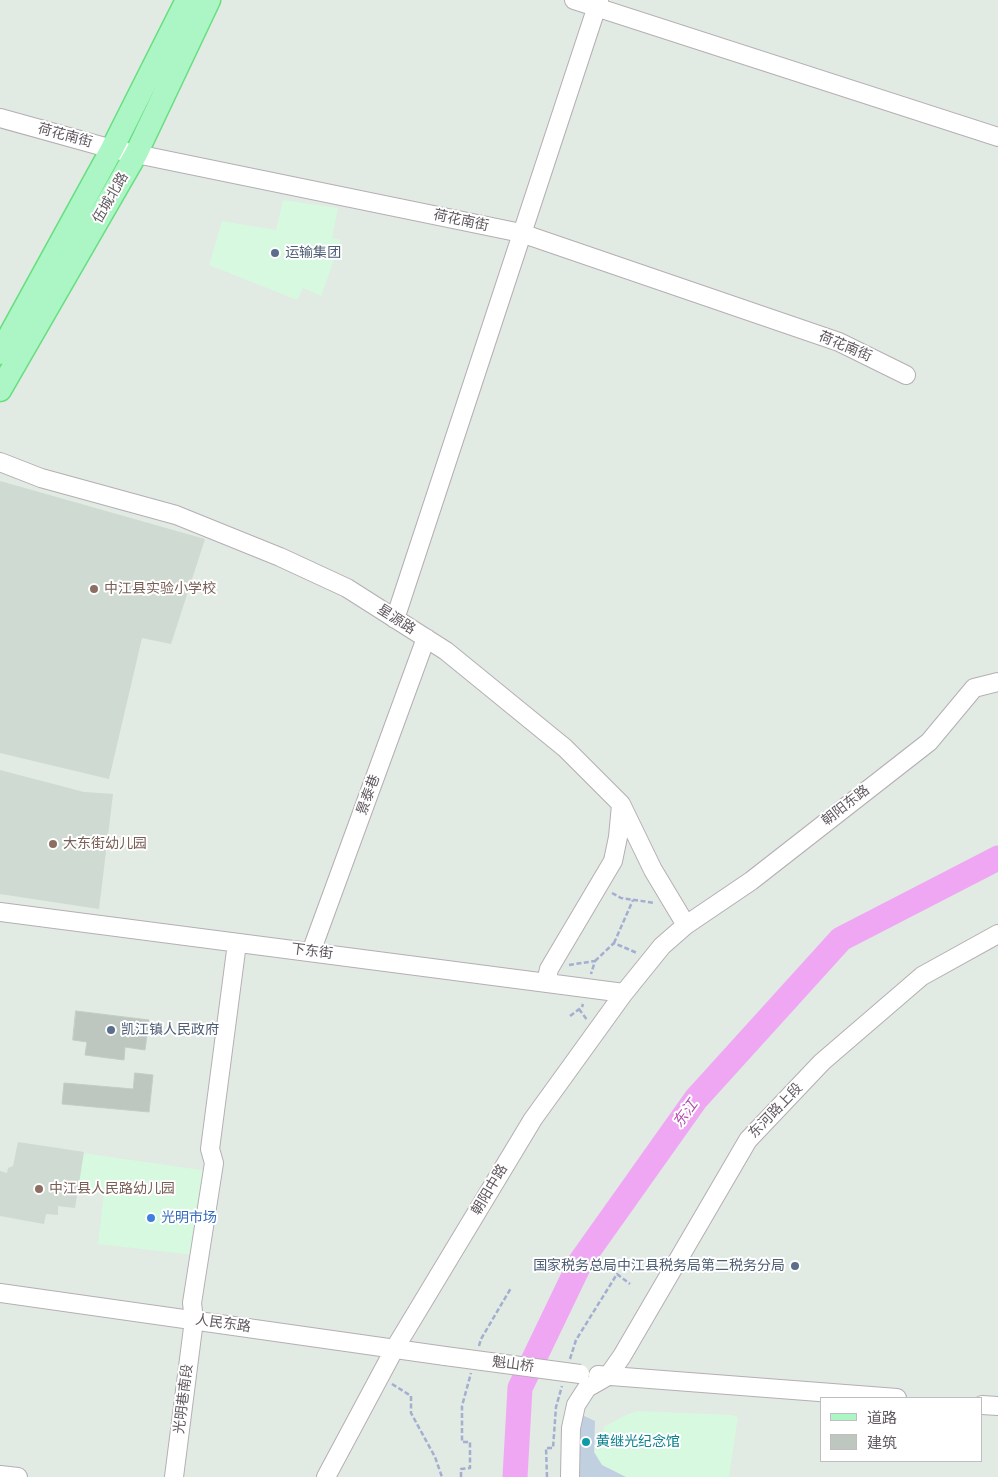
<!DOCTYPE html>
<meta charset="utf-8">
<style>
body{margin:0}
#map{position:relative;width:998px;height:1477px;overflow:hidden;background:#e1eae3;font-family:"DejaVu Sans","Noto Sans SC",sans-serif}
canvas{display:block}
.legend{position:absolute;left:820px;top:1397px;width:162px;height:65px;box-sizing:border-box;background:#fff;border:1px solid #bfbdbf;margin:0;padding:6px 9px;list-style:none;font-size:15px;color:#60595f}
.legend li{display:flex;align-items:center;gap:10px;height:25px}
.legend b{width:25px;border:1px solid #bfbdbf}
</style>
<div id="map">
<canvas width="998" height="1477"></canvas>
<ul class="legend">
<li><b style="height:6px;background:#acf5c4"></b>道路</li>
<li><b style="height:14px;background:#bdc6bf"></b>建筑</li>
</ul>
</div>
<script>
const ctx = document.querySelector('canvas').getContext('2d');
ctx.lineJoin = 'round';
function paint(path, color) { ctx.fillStyle = color; ctx.fill(path, 'evenodd'); }
function strokePath(path, color, width, dash) { ctx.strokeStyle = color; ctx.lineWidth = width; ctx.lineCap = dash ? 'butt' : 'round'; ctx.setLineDash(dash || []); ctx.stroke(path); }
function write(font, color, halo, rows, align = 'center') {
  ctx.font = font + ' "DejaVu Sans","Noto Sans SC",sans-serif'; ctx.lineWidth = 4; ctx.setLineDash([]); ctx.textBaseline = 'middle'; ctx.strokeStyle = halo; ctx.fillStyle = color; for (const [text, x, y, turn = 0] of rows) {
    ctx.save(); ctx.translate(x, y); ctx.rotate((+turn || 0) * Math.PI / 180); ctx.textAlign = isNaN(turn) ? turn : align; if (halo) ctx.strokeText(text, 0, 0); ctx.fillText(text, 0, 0); ctx.restore();
  }
}
const commercial = new Path2D(`
 M 283,200 L 338,208 L 332,238 L 341,240 L 321,296 L 303,288 L 297,300 L 209,265 L 222,221 L 276,230 Z
 M 83,1153 L 208,1171 L 194,1255 L 98,1244 L 104,1192 L 79,1188 Z
 M 638,1411 L 732,1415 L 738,1417 L 729,1477 L 626,1477 L 602,1466 L 594,1453 L 605,1426 L 628,1414 Z`);
const education = new Path2D(`
 M 0,481 L 205,539 L 171,644 L 142,638 L 109,779 L 0,753 Z
 M 0,770 L 84,792 L 113,794 L 99,909 L 0,894 Z
 M 18,1142 L 84,1152 L 75,1208 L 58,1206 L 58,1215 L 46,1214 L 44,1224 L 0,1216 L 0,1171 L 7,1173 L 8,1168 L 13,1166 Z`);
const green = new Path2D(`
 M 580,1414 L 595,1421 L 594,1452 L 602,1465 L 626,1477 L 577,1477 Z`);
const river = new Path2D(`
 M 515,1477 L 520,1388 L 581,1261 L 696,1099 L 841,939 L 998,858`);
const building = new Path2D(`
 M 76,1011 L 149,1020 L 145,1050 L 125,1047 L 124,1060 L 85,1055 L 87,1042 L 73,1040 Z
 M 135,1073 L 153,1075 L 149,1112 L 62,1104 L 64,1083 L 133,1089 Z`);
const path = new Path2D(`
 M 612,893 L 621,898 L 655,903
 M 614,943 L 633,900
 M 595,961 L 614,943 L 637,953
 M 569,965 L 595,961 L 591,974
 M 579,1009 L 587,1020
 M 570,1016 L 582,1007 L 583,1004
 M 479,1346 L 481,1339 L 511,1288
 M 570,1359 L 576,1340 L 617,1274 L 630,1284
 M 392,1384 L 411,1396 L 411,1413 L 435,1457 L 442,1477
 M 461,1477 L 461,1469 L 470,1468 L 470,1442 L 462,1442 L 462,1406 L 471,1373
 M 547,1477 L 546,1448 L 553,1448 L 556,1407 L 562,1386`);
const minor = new Path2D(`
 M 574,0 L 998,137
 M 0,118 L 112,149 L 521,233 L 839,342 L 906,375
 M 0,462 L 41,478 L 176,515 L 280,557 L 347,588 L 446,651 L 565,748 L 621,804 L 653,870 L 686,925
 M 395,619 L 599,0
 M 0,912 L 624,993
 M 311,952 L 426,638
 M 546,983 L 549,969 L 613,861 L 618,837 L 621,805
 M 0,1293 L 445,1356
 M 598,1375 L 897,1398
 M 982,1405 L 998,1406
 M 0,1475 L 18,1477
 M 174,1477 L 194,1320 L 192,1303 L 214,1163 L 210,1149 L 237,943
 M 326,1477 L 395,1348 L 533,1119 L 624,993 L 662,946 L 686,925 L 751,881 L 929,742 L 974,688 L 998,682
 M 570,1477 L 571,1428 L 576,1405 L 587,1388 L 608,1376 L 622,1356 L 748,1140 L 822,1062 L 922,976 L 998,934`);
const major = new Path2D(`
 M 0,353 L 112,149 L 187,0
 M 0,390 L 136,154 L 209,0`);
const minorBridge = new Path2D(`
 M 445,1356 L 580,1374`);
const markers = [
 [275,253,5,"#5c6f8a"],
 [94,589,5,"#8d6e63"],
 [53,844,5,"#8d6e63"],
 [111,1030,5,"#5c6f8a"],
 [39,1189,5,"#8d6e63"],
 [151,1218,5,"#3f7fe0"],
 [795,1266,5,"#5c6f8a"],
 [586,1442,5,"#0f9aa8"]
];
const streetNames = [
 ["荷花南街",65,136,15],
 ["伍城北路",111,198,-60],
 ["荷花南街",461,221,12],
 ["荷花南街",845,347,23],
 ["星源路",396,620,33],
 ["景泰巷",369,795,-70],
 ["朝阳东路",846,806,-38],
 ["下东街",312,952,7],
 ["东河路上段",776,1111,-46],
 ["朝阳中路",490,1190,-59],
 ["人民东路",223,1324,8],
 ["魁山桥",513,1365,7],
 ["光明巷南段",184,1399,-83]
];
const serviceNames = [
 ["运输集团",285,253],
 ["凯江镇人民政府",121,1030],
 ["国家税务总局中江县税务局第二税务分局",785,1266,"right"]
];
const educationNames = [
 ["中江县实验小学校",104,589],
 ["大东街幼儿园",63,844],
 ["中江县人民路幼儿园",49,1189]
];
const shopNames = [
 ["光明市场",161,1218]
];
const cultureNames = [
 ["黄继光纪念馆",596,1442]
];
const waterNames = [
 ["东江",686,1114,-54]
];
paint(commercial, '#d7f9e0');
paint(education, '#cfdad2');
paint(green, '#c0d0e0');
strokePath(river, '#efa7f4', 25);
paint(building, '#bdc6bf');
strokePath(building, '#c0cec3', 1);
strokePath(minor, '#b5aeb4', 20);
strokePath(major, '#65df80', 25);
strokePath(path, '#a4afd0', 2.5, [5, 2.5]);
strokePath(minor, '#fff', 18);
strokePath(major, '#acf5c4', 22);
strokePath(minorBridge, '#b5aeb4', 20, []);
strokePath(minorBridge, '#fff', 18);
for (const [x, y, r, color] of markers) { const dot = new Path2D(); dot.arc(x, y, r, 0, 2 * Math.PI); ctx.fillStyle = color; ctx.fill(dot); strokePath(dot, '#fff', 2); }
write('14px', '#60595f', '#fff', streetNames);
write('14px', '#4e5e75', '#fff', serviceNames, 'left');
write('14px', '#785e54', '#fff', educationNames, 'left');
write('14px', '#366cbe', '#fff', shopNames, 'left');
write('14px', '#0d838f', '#fff', cultureNames, 'left');
write('italic 15px', '#b34eb2', '#fff', waterNames);
</script>
